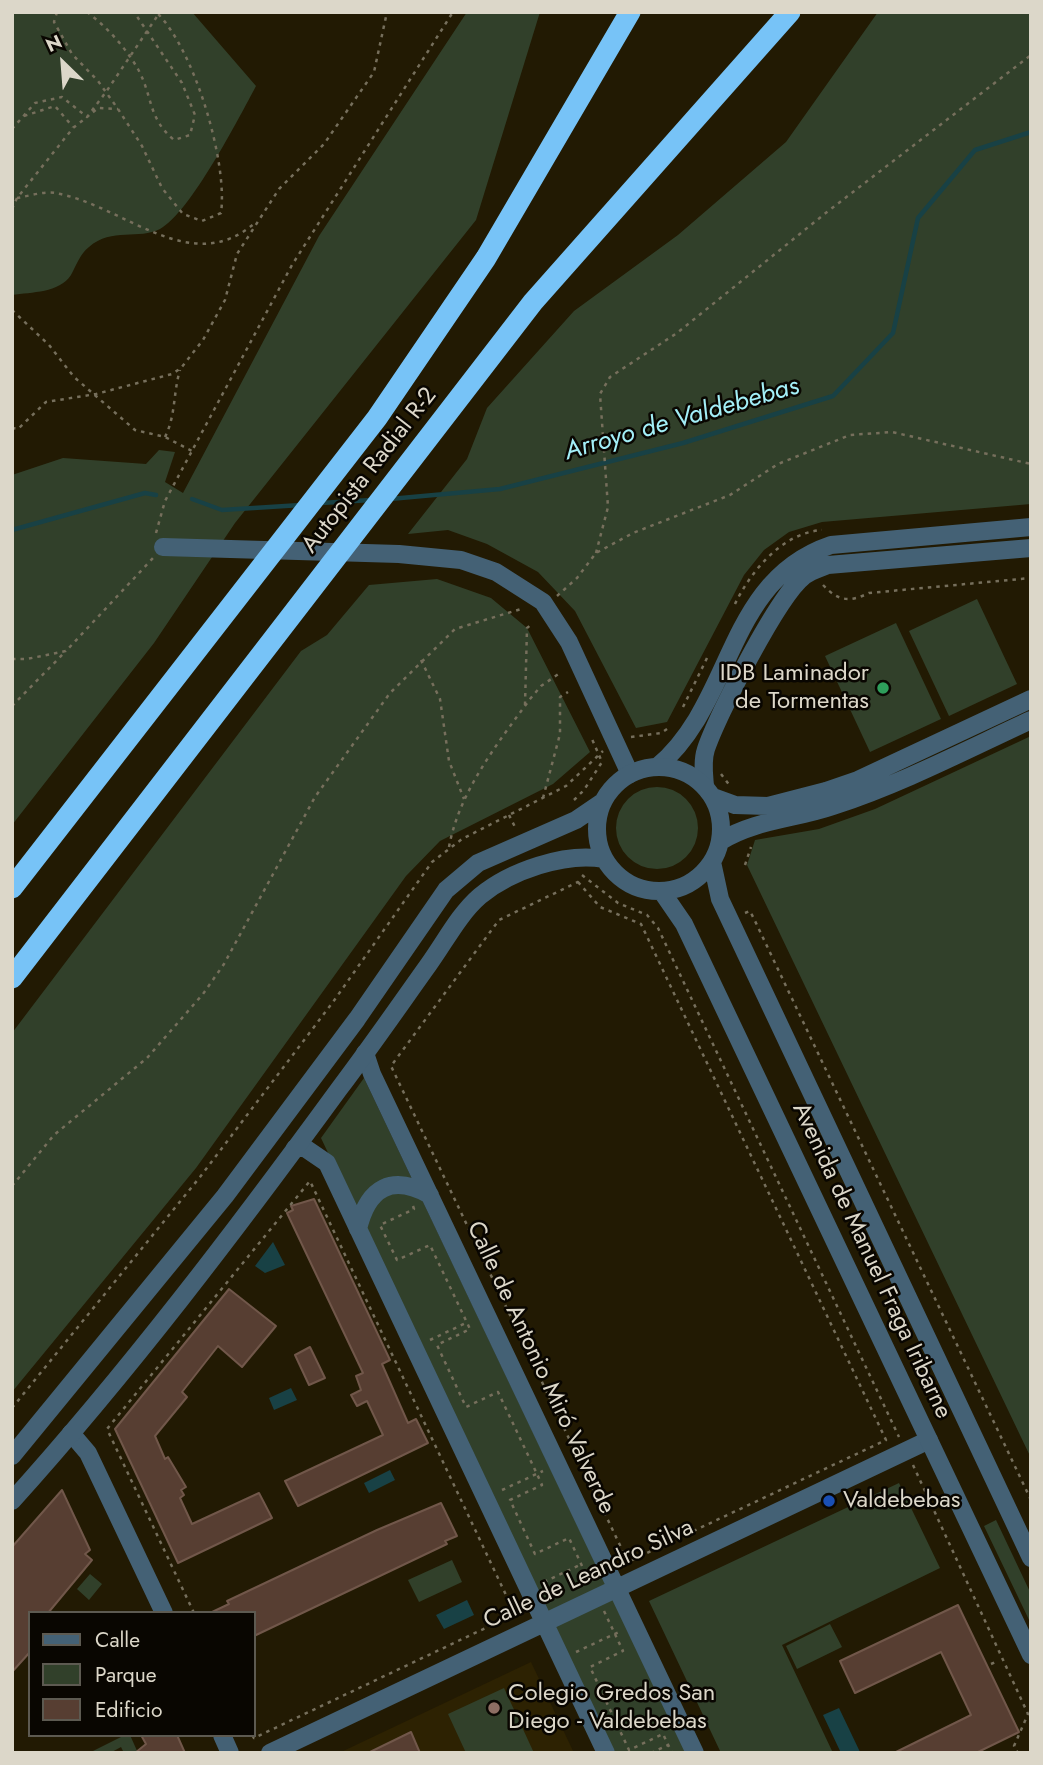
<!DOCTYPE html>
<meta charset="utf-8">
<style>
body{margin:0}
#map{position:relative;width:1043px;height:1765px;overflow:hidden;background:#221a03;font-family:Jost,sans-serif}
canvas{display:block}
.frame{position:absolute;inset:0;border:14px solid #dcd7c9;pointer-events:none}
.legend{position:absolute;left:28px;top:1611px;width:228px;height:126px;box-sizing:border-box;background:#090601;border:2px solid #5d5a51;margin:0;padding:9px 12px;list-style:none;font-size:21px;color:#dcd7c9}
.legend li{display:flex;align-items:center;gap:14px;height:35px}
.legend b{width:35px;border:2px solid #5d5a51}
.north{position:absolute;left:28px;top:28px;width:70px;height:70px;-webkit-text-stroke:5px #090601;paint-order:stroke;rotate:335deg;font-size:19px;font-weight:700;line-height:28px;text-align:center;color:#dcd7c9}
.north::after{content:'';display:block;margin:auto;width:24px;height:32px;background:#dcd7c9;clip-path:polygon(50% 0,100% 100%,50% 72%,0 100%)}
</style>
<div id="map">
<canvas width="1043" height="1765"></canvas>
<div class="frame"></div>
<ul class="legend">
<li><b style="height:9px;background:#446175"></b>Calle</li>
<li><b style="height:19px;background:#31402a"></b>Parque</li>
<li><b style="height:19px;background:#573e32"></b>Edificio</li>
</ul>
<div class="north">N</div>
</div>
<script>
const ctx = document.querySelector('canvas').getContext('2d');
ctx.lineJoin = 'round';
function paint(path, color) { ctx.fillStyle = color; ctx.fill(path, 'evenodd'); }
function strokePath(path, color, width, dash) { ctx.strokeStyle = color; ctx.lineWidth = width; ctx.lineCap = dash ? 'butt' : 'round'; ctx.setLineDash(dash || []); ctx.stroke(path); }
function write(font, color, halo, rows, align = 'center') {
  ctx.font = font + ' Jost,sans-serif'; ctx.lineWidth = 5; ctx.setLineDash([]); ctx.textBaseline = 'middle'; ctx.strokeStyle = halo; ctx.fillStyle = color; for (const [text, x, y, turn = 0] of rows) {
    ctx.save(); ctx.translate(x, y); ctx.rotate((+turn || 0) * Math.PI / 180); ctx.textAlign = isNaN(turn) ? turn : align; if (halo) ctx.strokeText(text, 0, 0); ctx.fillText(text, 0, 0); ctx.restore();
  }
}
const built = new Path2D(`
 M 531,1662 L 574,1753 L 339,1753 Z`);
const green = new Path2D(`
 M 12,12 L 192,12 L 256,86 C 239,118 190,213 160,229 C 139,240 112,227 89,247 C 80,254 76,266 71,275 C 59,293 32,292 12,295 Z
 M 467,12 L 540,12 L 476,220 L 235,523 L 154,643 L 12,825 L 12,475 L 63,458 L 146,464 L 159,450 L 175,452 L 165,482 L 183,493 L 319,236 Z
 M 878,12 L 1031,12 L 1031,504 L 822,522 L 789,532 L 764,550 L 744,575 L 667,722 L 636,728 L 575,611 L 538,572 L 487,544 L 448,530 L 408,534 L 467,459 L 487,408 L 574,311 L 678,235 L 786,142 Z
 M 437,579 L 491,598 L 527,628 L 590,752 L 553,784 L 440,841 L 406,876 L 196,1168 L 12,1392 L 12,1033 L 301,651 L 327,635 L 369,585 Z
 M 977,599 L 1017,684 L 949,716 L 909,631 Z
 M 896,623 L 941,719 L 870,752 L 825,656 Z
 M 1031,736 L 1031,1458 L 747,865 L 755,840 L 819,829 L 875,809 Z
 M616 828a41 41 0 1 1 82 0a41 41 0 1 1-82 0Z
 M 364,1078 L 686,1753 L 613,1753 L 321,1138 Z
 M 899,1483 L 940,1568 L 782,1645 L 833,1753 L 721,1753 L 649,1601 Z
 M 996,1520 L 1031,1594 L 1031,1624 L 984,1526 Z
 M 452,1560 L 462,1582 L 419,1602 L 408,1580 Z
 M 90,1574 L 102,1584 L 89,1600 L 77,1589 Z
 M 830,1624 L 842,1647 L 797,1669 L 786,1646 Z
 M 504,1688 L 534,1753 L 466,1753 L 448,1714 Z
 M 125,1735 L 130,1735 L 138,1753 L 124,1753 L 121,1747 L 110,1753 L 89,1753 Z`);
const water = new Path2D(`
 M 273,1242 L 285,1265 L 265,1273 L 255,1266 Z
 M 291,1388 L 297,1400 L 274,1410 L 269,1398 Z
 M 390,1470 L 395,1480 L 369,1493 L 364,1483 Z
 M 467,1600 L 474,1615 L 444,1629 L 436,1615 Z
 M 839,1708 L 860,1752 L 859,1753 L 841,1753 L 823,1715 Z`);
const stream = new Path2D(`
 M 192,499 L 222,510 L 301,505
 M 390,499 L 500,489 L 683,443 L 833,396 L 893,333 L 918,218 L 975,150 L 1031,132
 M 321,503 L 371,500
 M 12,530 L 145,493 L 156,495`);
const building = new Path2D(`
 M 314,1199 L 390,1360 L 382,1364 L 408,1423 L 416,1419 L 428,1443 L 298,1506 L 285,1481 L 383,1435 L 367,1401 L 357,1406 L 351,1395 L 361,1390 L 356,1376 L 363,1373 L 287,1213 L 293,1210 L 291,1206 Z
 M 229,1289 L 276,1326 L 242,1367 L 218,1346 L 182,1392 L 187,1397 L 155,1436 L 165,1459 L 168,1457 L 186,1487 L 181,1490 L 184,1495 L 180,1498 L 192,1524 L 259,1493 L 272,1518 L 178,1563 L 115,1429 Z
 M 310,1347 L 325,1378 L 309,1385 L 295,1355 Z
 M 62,1490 L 90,1550 L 85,1554 L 92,1560 L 48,1613 L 30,1613 L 30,1652 L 12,1672 L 12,1547 Z
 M 441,1503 L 457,1536 L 445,1541 L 447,1544 L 254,1636 L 254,1613 L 210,1613 L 229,1604 L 227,1601 L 377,1530 Z
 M 958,1605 L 1019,1732 L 976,1753 L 894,1753 L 971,1715 L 941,1652 L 855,1693 L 840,1661 Z
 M 411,1732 L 420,1753 L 368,1753 Z
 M 141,1735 L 177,1735 L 185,1753 L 135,1753 L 146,1744 Z`);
const path = new Path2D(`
 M 57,12 L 54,22 L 72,54 L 98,81 L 118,109 L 142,146 L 162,188 L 183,214 L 202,221 L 221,213 C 228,162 194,48 156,12
 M 87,12 C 107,27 127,49 139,71 C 153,98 148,118 174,140 L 190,135 L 195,115 L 182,83 L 134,12
 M 24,116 L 55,106 L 73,127
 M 12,129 L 35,103 L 62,97 L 87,117 L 98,108 L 118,109
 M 17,198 C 29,196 44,191 55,193 C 125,205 191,280 256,222
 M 12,209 L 17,198 L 73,128 L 87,117 L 106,92 L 160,12
 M 12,310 L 49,345 L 74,377 L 135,430 L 165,437 L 192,451
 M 12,428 L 18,429 L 46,402 L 96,394 L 172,374 L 181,368 L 203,340 L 225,300 L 237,254 L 279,189 L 324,144 L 374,72 L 387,12
 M 165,437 C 176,415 173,393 180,370
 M 156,533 L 165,501 L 292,265 L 453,12
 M 596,553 L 608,507 L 600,394 L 610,377 L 677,333 L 827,212 L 1031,55
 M 823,585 C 839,602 850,602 869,593 L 1031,578
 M 557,596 L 577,578 L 596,553 L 633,533 L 730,495 L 778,464 L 850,435 L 892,432 L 1031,464
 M 735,604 C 751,571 782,533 822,530
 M 12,659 L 27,659 L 66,651 L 153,558
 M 421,660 L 440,699 L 449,761 L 464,799
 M 525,705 L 527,628 L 532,624
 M 12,706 L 66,651
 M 683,707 L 708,656
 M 631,737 L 661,733 L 670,727
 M 721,774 L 730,786
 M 543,798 L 560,734 L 560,697 L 568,692
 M 574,800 L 584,790 L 602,762 L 592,739
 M 509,815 L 515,827
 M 449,847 C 459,792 497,744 530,699 L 541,686 L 560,673
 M 745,865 L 751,847
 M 582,875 L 618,903 L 647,915 L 658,928 L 899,1437
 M 578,882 L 600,907 L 641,924 L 886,1440 L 628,1562 L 391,1066 L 499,920 Z
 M 745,913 L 750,911 L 755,921 L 1031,1500
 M 12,1186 L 54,1135 L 147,1058 L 203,994 L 224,964 L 315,797 L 390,693 L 455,629 L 521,609
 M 413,1206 L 414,1209 L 380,1225 L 397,1260 L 430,1245 L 470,1329 L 437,1345 L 466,1407 L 498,1392 L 537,1474 L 542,1485 L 510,1500 L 535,1554 L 569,1538 L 590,1583
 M 430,1340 L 468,1322
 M 12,1408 L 200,1177 L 333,1002 L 432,862 L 462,839 L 566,786 L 603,751
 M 913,1465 L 1028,1714 L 1014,1746 L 1018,1753
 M 502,1490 L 543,1471
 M 544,1582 L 582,1564
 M 604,1611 L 623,1651 L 590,1667 L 629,1750 L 663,1734 L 672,1753
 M 194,1613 L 107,1429 L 310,1181 L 515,1614 L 254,1738 L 252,1735
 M 576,1652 L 621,1631
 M 991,1664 L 998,1661
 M 651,1753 L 668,1745`);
const minor = new Path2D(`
 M 163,547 L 399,554 L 461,560 L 496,572 L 543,602 L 569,642 L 630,774
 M 657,767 C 735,702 725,581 831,545 L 1031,527
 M 705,786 C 704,774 702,761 706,749 C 717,716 778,596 804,576 C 811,571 821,568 828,565 L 1031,548
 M 365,1053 L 372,1074 L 695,1753
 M 295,1148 L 305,1148 L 327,1163 L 606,1753
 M 358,1229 C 368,1187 392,1174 430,1195
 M 71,1433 L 88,1453 L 164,1613
 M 222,1735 L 230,1753
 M 270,1753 L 929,1440`);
const tertiary = new Path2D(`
 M597 829a62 62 0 1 1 124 0a62 62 0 1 1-124 0Z
 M 713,797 L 735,805 L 768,806 L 826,791 L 858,780 L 1031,699
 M 721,841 C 755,820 795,819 833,806 C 901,784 966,750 1031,720
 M 712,862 L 720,899 L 1031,1558
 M 662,892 L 684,924 L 1031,1655
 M 12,1456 L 225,1196 L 357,1019 L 446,890 L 478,863 L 576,820 L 601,803
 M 12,1501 C 129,1371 236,1230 339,1089 C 370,1048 399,1006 429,964 C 445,942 459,914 480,896 C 510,871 565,852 604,859`);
const motorway = new Path2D(`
 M 12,888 L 377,418 L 486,258 L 630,12
 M 12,978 L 533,302 L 790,12`);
const markers = [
 [883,688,7,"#2e9e5b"],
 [829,1501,7,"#1a4fb4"],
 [494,1708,7,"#8d6e63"]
];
const streetNames = [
 ["Autopista Radial R-2",370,471,-52],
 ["Avenida de Manuel Fraga Iribarne",871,1261,65],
 ["Calle de Antonio Miró Valverde",540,1368,65],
 ["Calle de Leandro Silva",589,1575,-25]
];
const poiNames = [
 ["IDB Laminador",869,674,"right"],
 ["de Tormentas",869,702,"right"],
 ["Valdebebas",843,1501],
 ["Colegio Gredos San",508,1694],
 ["Diego - Valdebebas",508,1722]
];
const waterNames = [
 ["Arroyo de Valdebebas",682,420,-16]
];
paint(built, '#2d2202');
paint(green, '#31402a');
paint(water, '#184145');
strokePath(stream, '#184145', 4.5);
paint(building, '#573e32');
strokePath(building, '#71574a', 2);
strokePath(path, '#766f5c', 2.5, [3.5, 5]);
strokePath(minor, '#446175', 18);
strokePath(tertiary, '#446175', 18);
strokePath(motorway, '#77c3f7', 21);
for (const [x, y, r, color] of markers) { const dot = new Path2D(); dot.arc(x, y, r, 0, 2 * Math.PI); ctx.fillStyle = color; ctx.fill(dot); strokePath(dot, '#090601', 2.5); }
write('24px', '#dcd7c9', '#090601', streetNames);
write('24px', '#dcd7c9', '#090601', poiNames, 'left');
write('italic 26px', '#a3eff7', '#090601', waterNames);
</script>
